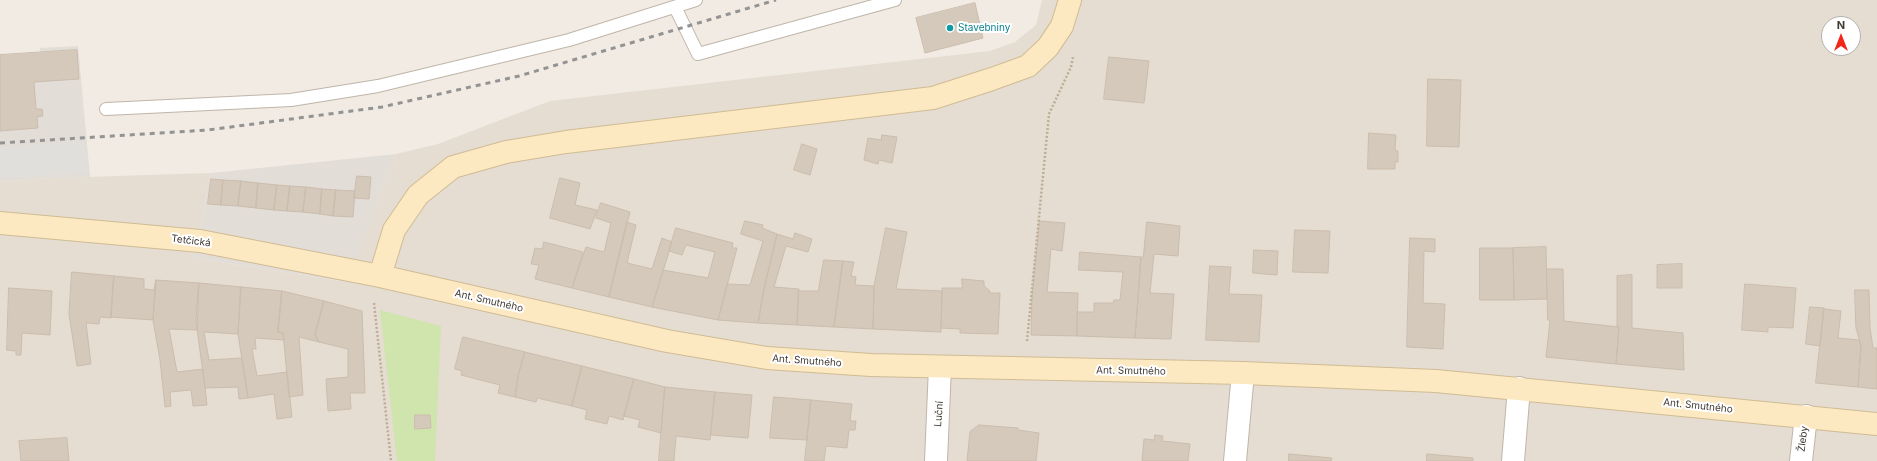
<!DOCTYPE html>
<meta charset="utf-8">
<style>
body{margin:0}
#map{position:relative;width:1877px;height:461px;overflow:hidden;background:#f1ebe3;font-family:Inter,sans-serif}
canvas{display:block}
.north{position:absolute;left:1821px;top:16px;width:40px;height:40px;box-sizing:border-box;background:#fff;border:1px solid #b3b1ae;border-radius:50%;rotate:0deg;font-size:11px;font-weight:700;line-height:16px;text-align:center;color:#423b34}
.north::after{content:'';display:block;margin:auto;width:14px;height:18px;background:#f22619;clip-path:polygon(50% 0,100% 100%,50% 72%,0 100%)}
</style>
<div id="map">
<canvas width="1877" height="461"></canvas>
<div class="north">N</div>
</div>
<script>
const ctx = document.querySelector('canvas').getContext('2d');
ctx.lineJoin = 'round';
function paint(path, color) { ctx.fillStyle = color; ctx.fill(path, 'evenodd'); }
function strokePath(path, color, width, dash) { ctx.strokeStyle = color; ctx.lineWidth = width; ctx.lineCap = dash ? 'butt' : 'round'; ctx.setLineDash(dash || []); ctx.stroke(path); }
function write(font, color, halo, rows, align = 'center') {
  ctx.font = font + ' Inter,sans-serif'; ctx.lineWidth = 4; ctx.setLineDash([]); ctx.textBaseline = 'middle'; ctx.strokeStyle = halo; ctx.fillStyle = color; for (const [text, x, y, turn = 0] of rows) {
    ctx.save(); ctx.translate(x, y); ctx.rotate((+turn || 0) * Math.PI / 180); ctx.textAlign = isNaN(turn) ? turn : align; if (halo) ctx.strokeText(text, 0, 0); ctx.fillText(text, 0, 0); ctx.restore();
  }
}
const residential = new Path2D(`
 M 1042,0 L 1877,0 L 1877,461 L 0,461 L 0,182 L 54,178 L 211,173 L 194,258 L 347,282 L 396,154 L 438,144 L 550,101 L 990,51 L 1015,42 L 1036,25 ZM 1829,24 L 1853,24 L 1853,48 L 1829,48 Z`);
const industrial = new Path2D(`
 M 78,46 L 90,177 L 54,178 L 0,182 L 0,55 L 40,53 L 40,48 Z
 M 396,154 L 348,282 L 194,258 L 211,173 Z`);
const green = new Path2D(`
 M 380,310 L 441,326 L 435,461 L 397,461 Z`);
const parking = new Path2D(`
 M 84,141 L 87,173 L 0,178 L 0,148 Z`);
const building = new Path2D(`
 M 975,3 L 983,38 L 925,53 L 916,18 Z
 M 77,50 L 79,79 L 34,82 L 36,109 L 42,109 L 43,116 L 37,117 L 38,128 L 0,131 L 0,55 Z
 M 1109,57 L 1149,61 L 1144,103 L 1104,99 Z
 M 1428,79 L 1461,80 L 1459,147 L 1427,146 Z
 M 1369,133 L 1396,135 L 1395,150 L 1398,151 L 1398,162 L 1395,162 L 1395,169 L 1368,169 Z
 M 882,135 L 897,137 L 892,163 L 879,160 L 878,164 L 864,160 L 868,138 L 881,140 Z
 M 802,144 L 817,149 L 810,175 L 794,170 Z
 M 357,176 L 371,177 L 369,199 L 354,198 Z
 M 560,178 L 580,183 L 575,205 L 597,210 L 590,229 L 550,218 Z
 M 211,179 L 223,180 L 221,205 L 208,204 Z
 M 223,180 L 241,181 L 238,206 L 221,205 Z
 M 241,181 L 258,183 L 256,208 L 238,206 Z
 M 258,183 L 277,185 L 274,210 L 256,208 Z
 M 277,185 L 290,186 L 287,211 L 274,210 Z
 M 290,186 L 306,187 L 303,212 L 287,211 Z
 M 306,187 L 322,189 L 320,214 L 303,212 Z
 M 322,189 L 336,190 L 333,216 L 320,214 Z
 M 336,190 L 355,191 L 353,217 L 333,216 Z
 M 601,203 L 630,212 L 609,297 L 572,288 L 586,247 L 604,252 L 611,223 L 596,218 Z
 M 745,221 L 763,225 L 762,228 L 777,234 L 764,289 L 758,323 L 718,320 L 727,284 L 750,285 L 763,241 L 741,234 Z
 M 1040,221 L 1065,223 L 1062,251 L 1051,249 L 1047,292 L 1078,293 L 1077,336 L 1031,335 L 1032,296 Z
 M 627,222 L 636,225 L 627,263 L 652,269 L 662,238 L 672,242 L 652,307 L 609,297 Z
 M 1147,222 L 1180,226 L 1178,256 L 1154,254 L 1150,293 L 1174,294 L 1171,339 L 1135,338 L 1141,257 L 1143,257 Z
 M 676,228 L 733,243 L 732,248 L 737,248 L 718,320 L 652,307 L 663,270 L 708,278 L 715,252 L 686,245 L 682,255 L 669,251 Z
 M 886,228 L 907,232 L 896,289 L 942,291 L 941,332 L 873,329 L 874,286 Z
 M 1295,230 L 1330,231 L 1328,273 L 1293,272 Z
 M 795,233 L 812,239 L 808,252 L 786,246 L 774,287 L 799,289 L 797,325 L 758,323 L 764,289 L 777,234 L 793,239 Z
 M 1410,238 L 1435,239 L 1435,252 L 1424,251 L 1423,303 L 1445,304 L 1443,349 L 1407,347 Z
 M 544,242 L 583,252 L 572,288 L 535,279 L 539,265 L 531,264 L 535,248 L 542,249 Z
 M 1546,247 L 1547,299 L 1514,300 L 1513,248 Z
 M 1480,248 L 1513,248 L 1514,300 L 1480,300 Z
 M 1254,250 L 1278,251 L 1277,275 L 1253,273 Z
 M 1080,252 L 1141,257 L 1135,338 L 1077,336 L 1077,312 L 1094,312 L 1094,303 L 1113,303 L 1114,300 L 1120,300 L 1123,272 L 1079,270 Z
 M 824,260 L 843,261 L 834,327 L 797,325 L 798,291 L 818,291 Z
 M 843,261 L 854,262 L 851,276 L 856,277 L 855,285 L 874,286 L 873,329 L 834,327 Z
 M 1682,264 L 1682,288 L 1657,288 L 1657,265 Z
 M 1210,266 L 1231,267 L 1229,294 L 1262,295 L 1259,342 L 1206,340 Z
 M 1547,269 L 1563,269 L 1564,321 L 1619,327 L 1616,364 L 1546,357 L 1550,321 L 1548,320 Z
 M 72,272 L 114,276 L 111,318 L 100,317 L 99,324 L 86,323 L 91,364 L 77,366 L 69,314 Z
 M 1632,275 L 1632,328 L 1683,333 L 1684,370 L 1616,364 L 1619,327 L 1617,326 L 1617,276 Z
 M 114,276 L 144,279 L 144,289 L 154,290 L 156,280 L 153,320 L 111,317 Z
 M 962,279 L 984,281 L 984,286 L 990,291 L 990,293 L 1000,293 L 998,334 L 960,333 L 960,329 L 941,328 L 942,288 L 962,288 Z
 M 156,280 L 199,283 L 197,330 L 169,329 L 177,372 L 203,369 L 207,405 L 193,406 L 191,390 L 170,392 L 171,406 L 165,407 L 160,360 L 153,320 Z
 M 199,283 L 241,287 L 238,334 L 204,332 L 209,360 L 242,358 L 248,398 L 239,399 L 238,387 L 205,388 L 196,321 Z
 M 1745,284 L 1796,288 L 1793,328 L 1768,327 L 1768,332 L 1742,330 Z
 M 241,287 L 282,291 L 278,332 L 283,333 L 284,340 L 255,338 L 256,349 L 252,349 L 257,376 L 287,372 L 292,417 L 277,419 L 274,394 L 248,398 L 238,334 Z
 M 9,288 L 52,291 L 50,335 L 22,333 L 21,355 L 16,355 L 16,351 L 7,350 Z
 M 1855,290 L 1869,290 L 1870,328 L 1873,348 L 1877,348 L 1877,389 L 1858,387 L 1861,346 L 1856,328 Z
 M 282,291 L 324,301 L 315,335 L 319,342 L 299,337 L 303,395 L 289,397 L 283,333 L 278,332 Z
 M 324,301 L 362,311 L 365,393 L 350,393 L 351,409 L 328,411 L 326,379 L 348,377 L 348,349 L 319,342 L 315,335 Z
 M 1810,307 L 1824,308 L 1820,346 L 1806,344 Z
 M 1824,309 L 1841,311 L 1838,338 L 1859,340 L 1861,346 L 1858,387 L 1816,383 Z
 M 463,337 L 525,352 L 518,376 L 515,397 L 498,393 L 500,385 L 461,375 L 462,371 L 455,369 Z
 M 525,352 L 582,366 L 572,406 L 537,398 L 536,402 L 515,397 L 518,376 Z
 M 582,366 L 634,379 L 623,420 L 609,416 L 607,424 L 585,419 L 587,410 L 572,406 Z
 M 634,379 L 665,387 L 661,433 L 638,427 L 640,420 L 624,416 Z
 M 665,387 L 715,392 L 710,440 L 676,436 L 674,461 L 659,461 Z
 M 715,392 L 752,395 L 748,438 L 711,435 Z
 M 774,397 L 811,400 L 807,440 L 770,438 Z
 M 811,400 L 852,404 L 850,421 L 856,421 L 855,430 L 849,430 L 847,448 L 826,446 L 824,461 L 805,461 Z
 M 415,415 L 430,415 L 431,428 L 415,429 Z
 M 979,425 L 1018,428 L 1018,430 L 1039,433 L 1036,461 L 967,461 L 970,432 Z
 M 1155,435 L 1163,436 L 1162,441 L 1190,444 L 1188,461 L 1142,461 L 1144,439 L 1154,440 Z
 M 67,438 L 69,461 L 21,461 L 19,441 Z
 M 1289,454 L 1332,458 L 1331,461 L 1289,461 Z
 M 1427,454 L 1473,458 L 1473,461 L 1427,461 Z`);
const path = new Path2D(`
 M 374,303 L 391,461
 M 1027,341 L 1049,114 L 1071,67 L 1073,57`);
const lane = new Path2D(`
 M 675,7 L 698,54 L 895,0
 M 106,109 L 291,100 L 378,86 L 569,40 L 696,0`);
const street = new Path2D(`
 M 936,461 L 940,367
 M 1235,461 L 1243,373
 M 1513,461 L 1519,388
 M 1801,461 L 1806,416`);
const secondary = new Path2D(`
 M 0,223 L 200,241 L 380,276 L 667,341 L 767,358 L 871,365 L 1243,373 L 1436,381 L 1877,424
 M 380,276 L 394,230 L 418,195 L 453,167 L 506,152 L 566,142 L 933,98 L 992,79 L 1028,66 L 1048,47 L 1062,26 L 1070,0`);
const rail = new Path2D(`
 M 0,143 L 208,130 L 382,107 L 519,76 L 776,0`);
const markers = [
 [950,28,4,"#0f9aa8"]
];
const cultureNames = [
 ["Stavebniny",958,28]
];
const streetNames = [
 ["Tetčická",191,241,7],
 ["Ant. Smutného",489,301,13],
 ["Ant. Smutného",807,361,4],
 ["Ant. Smutného",1131,371,1],
 ["Ant. Smutného",1698,406,6],
 ["Luční",939,414,-86],
 ["Žleby",1803,439,-83]
];
paint(residential, '#e5ddd1');
paint(industrial, '#e3ddd8');
paint(green, '#d0e4ad');
paint(parking, '#e1dfdc');
paint(building, '#d5c9bc');
strokePath(building, '#ccbdad', 1);
strokePath(lane, '#bfb5a9', 14);
strokePath(street, '#bfb5a9', 24);
strokePath(secondary, '#d0bb94', 24);
strokePath(path, '#bdad98', 2.5, [2, 2]);
strokePath(lane, '#fff', 12);
strokePath(street, '#fff', 22);
strokePath(secondary, '#fce9c2', 22);
strokePath(rail, '#939393', 3, [5, 5]);
for (const [x, y, r, color] of markers) { const dot = new Path2D(); dot.arc(x, y, r, 0, 2 * Math.PI); ctx.fillStyle = color; ctx.fill(dot); strokePath(dot, '#fff', 1.5); }
write('10px', '#0d838f', '#fff', cultureNames, 'left');
write('10px', '#423b34', '#fff', streetNames);
</script>
